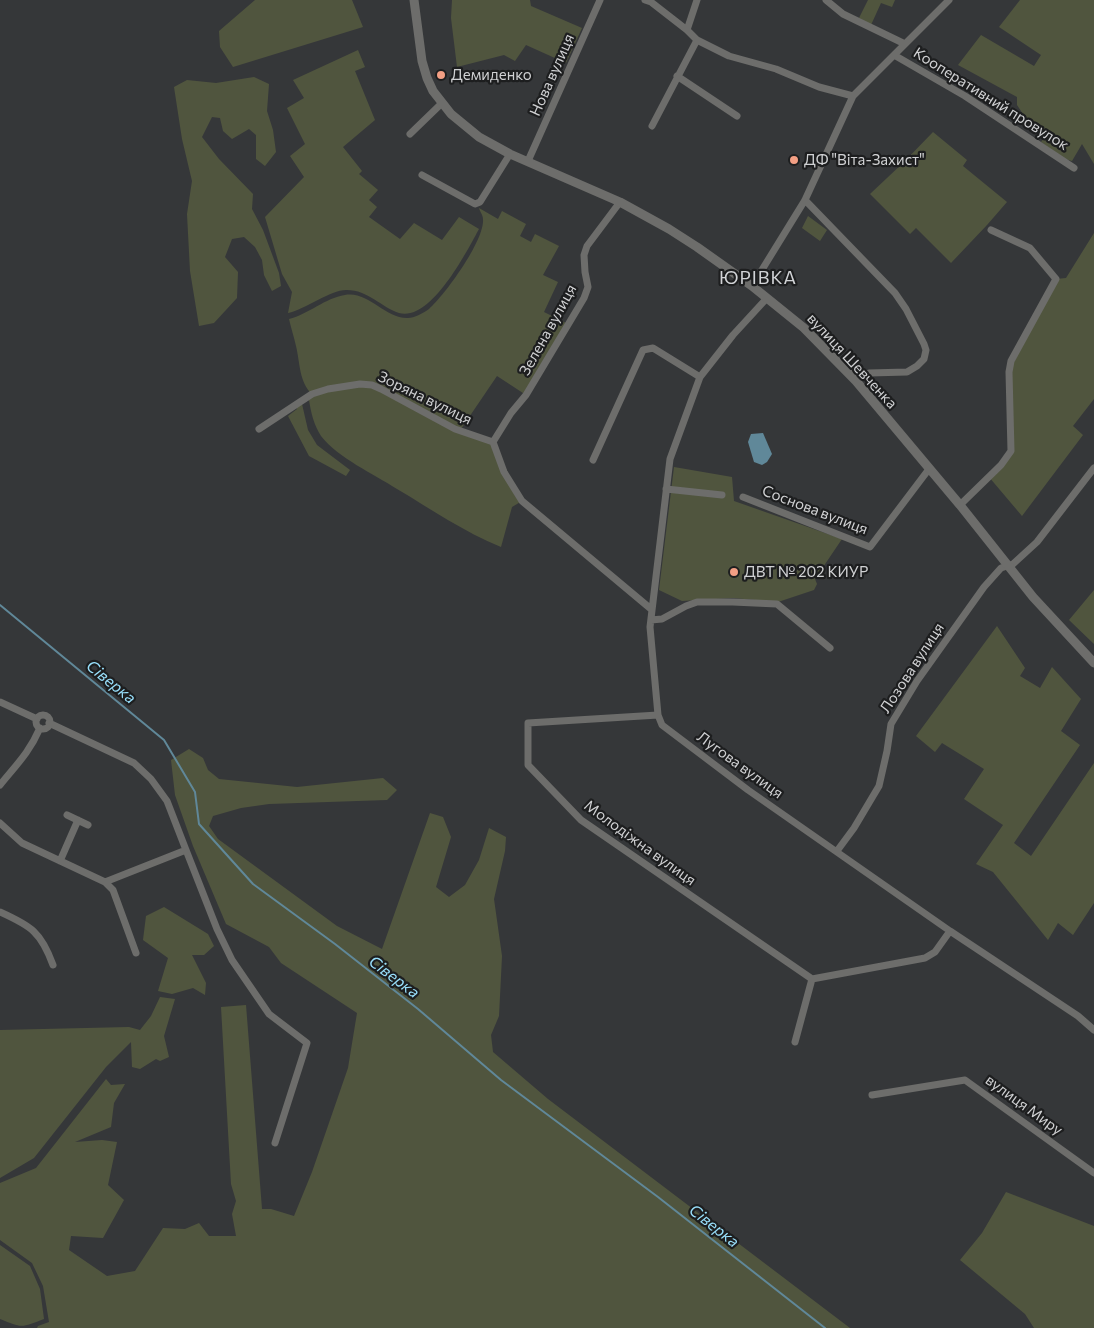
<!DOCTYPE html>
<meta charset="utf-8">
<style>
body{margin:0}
canvas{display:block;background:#353739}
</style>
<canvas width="1094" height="1328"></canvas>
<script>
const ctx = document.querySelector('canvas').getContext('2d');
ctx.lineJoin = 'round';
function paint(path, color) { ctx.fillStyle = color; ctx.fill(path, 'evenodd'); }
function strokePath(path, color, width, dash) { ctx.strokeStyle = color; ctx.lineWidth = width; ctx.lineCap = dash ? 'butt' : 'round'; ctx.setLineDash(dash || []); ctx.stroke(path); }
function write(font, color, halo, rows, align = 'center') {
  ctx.font = font + ' Commissioner,sans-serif'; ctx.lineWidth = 4.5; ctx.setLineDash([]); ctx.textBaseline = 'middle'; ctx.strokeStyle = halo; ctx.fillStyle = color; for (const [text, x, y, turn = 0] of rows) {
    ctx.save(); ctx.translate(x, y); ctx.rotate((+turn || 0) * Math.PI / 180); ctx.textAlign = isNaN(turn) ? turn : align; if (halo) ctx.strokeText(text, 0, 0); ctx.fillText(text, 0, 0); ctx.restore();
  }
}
const green = new Path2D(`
 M 255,0 L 352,0 L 363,27 L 233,67 L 220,47 L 219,31 Z
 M 452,0 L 530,0 L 531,6 L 582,28 L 566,63 L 526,45 L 515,61 L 504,55 L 457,67 L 451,18 Z
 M 868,0 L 895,0 L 892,7 L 881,3 L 871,25 L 859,18 Z
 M 1020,0 L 1094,0 L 1094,164 L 1082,144 L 1072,161 L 1065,159 L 1041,142 L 1044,138 L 1027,128 L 1029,123 L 1017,105 L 1017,97 L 958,65 L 981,35 L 1034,66 L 1041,55 L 999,27 Z
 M 358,50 L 365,67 L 355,71 L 375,120 L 343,147 L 362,171 L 359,174 L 378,190 L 369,200 L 377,207 L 369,217 L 400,239 L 414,223 L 442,240 L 459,217 L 479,229 C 467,251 431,322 399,313 C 381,307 368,290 347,290 C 332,289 306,309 288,313 L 292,292 L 282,274 L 265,217 L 304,177 L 290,156 L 305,144 L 287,108 L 304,98 L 293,80 Z
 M 254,77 L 269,84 L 267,111 L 273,130 L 276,152 L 265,166 L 256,159 L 256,135 L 249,129 L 232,139 L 223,131 L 220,118 L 212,117 L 202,137 L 219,159 L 253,194 L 252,209 L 263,230 L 279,273 L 281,286 L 272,291 L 264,275 L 262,260 L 255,247 L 244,237 L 232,239 L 225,257 L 238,272 L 237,298 L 214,323 L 199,326 L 190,271 L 187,214 L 192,181 L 182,139 L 174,87 L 187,80 L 216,83 Z
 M 933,132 L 967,160 L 963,166 L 1007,202 L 987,225 L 951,263 L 916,228 L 910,234 L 870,194 L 904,162 Z
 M 479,208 L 498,219 L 502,211 L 526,224 L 520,236 L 531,242 L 535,234 L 559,246 L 543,275 L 558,282 L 544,312 L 568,324 L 526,395 L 497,376 L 461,429 L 493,442 L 522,501 L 512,507 L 501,547 C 464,532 431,509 397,489 C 374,474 338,458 321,436 C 314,425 311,413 309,400 L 302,404 L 308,430 L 317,445 L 350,470 L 346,476 L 309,456 L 288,416 L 297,409 L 295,404 L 312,394 C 299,382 300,362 296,346 C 294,337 291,328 289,319 C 309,314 325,298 345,295 C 369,291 385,319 408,318 C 414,318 424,313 429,309 C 445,295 485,240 483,219 C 483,215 480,212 479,208 Z
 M 808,216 L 827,230 L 820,241 L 802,228 Z
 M 1094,233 L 1094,399 L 1073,426 L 1083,435 L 1022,516 L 989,477 L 1011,451 L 1009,372 L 1056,279 L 1066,278 Z
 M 674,467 L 732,477 L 734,501 L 842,539 L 815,579 L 817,584 L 814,590 L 778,602 L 733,598 L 682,601 L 659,590 Z
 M 1094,590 L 1094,644 L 1069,620 Z
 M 997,626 L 1025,668 L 1020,676 L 1040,688 L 1052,667 L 1081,699 L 1061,731 L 1080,745 L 1014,843 L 1031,856 L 1094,763 L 1094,903 L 1073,935 L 1058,923 L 1048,940 L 993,872 L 976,864 L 1003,825 L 964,799 L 984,769 L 942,743 L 935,752 L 916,736 Z
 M 189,749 L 203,758 L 208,770 L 219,779 L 297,787 L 383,778 L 397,790 L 387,800 L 269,804 L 241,808 L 213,816 L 209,826 L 218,839 L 337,926 L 382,949 L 430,813 L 443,817 L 451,837 L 436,887 L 449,897 L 465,885 L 479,860 L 489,828 L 506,837 L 505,851 L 494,899 L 502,956 L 499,1016 L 491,1035 L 493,1052 L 548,1099 L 850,1328 L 37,1328 L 38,1326 L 49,1322 L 43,1286 L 32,1263 L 0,1240 L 0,1183 L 36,1168 L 106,1079 L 111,1085 L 125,1084 L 114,1103 L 111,1127 L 75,1142 L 102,1140 L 117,1142 L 108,1185 L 124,1200 L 103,1238 L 71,1236 L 69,1250 L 107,1276 L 135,1271 L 163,1228 L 185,1229 L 199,1223 L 209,1236 L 236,1236 L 232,1214 L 236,1201 L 231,1184 L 221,1007 L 246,1005 L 262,1209 L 271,1209 L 294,1216 L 312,1172 L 348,1068 L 357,1013 L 281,963 L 269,947 L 226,924 L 193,846 L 175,795 L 171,760 Z
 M 164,907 L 208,934 L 214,946 L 204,955 L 192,955 L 206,983 L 205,995 L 193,988 L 172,994 L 158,991 L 168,958 L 143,940 L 146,916 Z
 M 160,997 L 175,999 L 164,1036 L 169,1057 L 160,1061 L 156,1059 L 140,1069 L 132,1067 L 131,1042 L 106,1067 L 34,1158 L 0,1178 L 0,1030 L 129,1027 L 140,1030 L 151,1016 Z
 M 1006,1192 L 1094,1226 L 1094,1328 L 1034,1328 L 1025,1314 L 960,1260 L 982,1233 Z
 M 0,1245 L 30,1266 L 40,1289 L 44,1319 C 21,1328 22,1328 0,1319 Z`);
const water = new Path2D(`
 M 763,433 L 772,454 L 767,462 L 762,465 L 754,462 L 748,442 L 751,434 Z`);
const stream = new Path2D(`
 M 0,605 L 164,740 L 195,792 L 199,824 L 253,884 L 335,944 L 418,1009 L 501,1080 L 658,1197 L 825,1328`);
const minor = new Path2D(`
 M 645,0 L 651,2 L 687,30 L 697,40 L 652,126
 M 826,0 L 843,14 L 905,44
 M 687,30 L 697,0
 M 697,40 L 729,56 L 776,69 L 819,87 L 853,96
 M 894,55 L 965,96 L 1074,168
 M 677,76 L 737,116
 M 410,134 L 442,103
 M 528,161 L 600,0
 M 422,175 L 475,204 L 480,202 L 510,154
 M 805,200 L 895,293 L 906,309 L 924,344 L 926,350 L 924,359 L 917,366 L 907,372 L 869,373 L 856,381
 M 752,286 L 805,200 L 853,96 L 949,0
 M 767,298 L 733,335 L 700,377 L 670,459 L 650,627 L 658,715 L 662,725 L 748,790 L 950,931 L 1078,1016 L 1094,1030
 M 259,429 L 312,394 L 328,389 L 360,384 L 372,385 L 381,389 L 455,429 L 493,442 L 504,472 L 522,501 L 651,609
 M 493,442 L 511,413 L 526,395 L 584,298 L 588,287 L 585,272 L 584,255 L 587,246 L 620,202
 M 593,460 L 643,350 L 653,348 L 700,377
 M 666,489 L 722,495
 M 743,497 L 870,547 L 929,469
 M 960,505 L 1001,465 L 1011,451 L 1009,372 L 1011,361 L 1056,279 L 1030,248 L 991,230
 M 651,620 L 662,619 L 686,606 L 697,602 L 733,602 L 777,604 L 830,648
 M 0,702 L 37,719
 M 658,715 L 528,723 L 528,765 L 581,820 L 812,979 L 925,958 L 935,952 L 950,931
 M36 722a7 7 0 1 1 14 0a7 7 0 1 1-14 0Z
 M 0,785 C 17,764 29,753 40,728
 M 67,815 L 88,825
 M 0,823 L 22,843 L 105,882 L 186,850 L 167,801 L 151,779 L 134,763 L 49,723
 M 186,850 L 217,929 L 232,960 L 269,1014 L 307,1043 L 275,1143
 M 837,851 L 854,828 L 879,786 L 887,751 L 891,724 L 917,681 L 984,587 L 1001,568 L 1013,564 L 1037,542 L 1094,468
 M 60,861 L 78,820
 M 105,882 L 113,890 L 136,953
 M 0,912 C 31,926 41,932 53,965
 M 795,1042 L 812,979
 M 872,1095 L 965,1080 L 1094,1173`);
const tertiary = new Path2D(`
 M 414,0 L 422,61 L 427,78 L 433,91 L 451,114 L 479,137 L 510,154 L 620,202 L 669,229 L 697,247 L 752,286 L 804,328 L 856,381 L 960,505 L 1033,597 L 1094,663`);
const markers = [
 [441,75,5,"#f39f84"],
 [794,160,5,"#f39f84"],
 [734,572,5,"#f39f84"]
];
const poiNames = [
 ["Демиденко",451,75],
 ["ДФ \"Віта-Захист\"",804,160],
 ["ДВТ № 202 КИУР",744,572]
];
const streetNames = [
 ["Нова вулиця",552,75,-66],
 ["Кооперативний провулок",991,99,32],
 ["Зелена вулиця",548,330,-61],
 ["вулиця Шевченка",852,361,47],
 ["Зоряна вулиця",425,398,26],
 ["Соснова вулиця",815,510,21],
 ["Лозова вулиця",912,668,-57],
 ["Лугова вулиця",740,765,36],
 ["Молодіжна вулиця",640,843,36],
 ["вулиця Миру",1024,1105,36]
];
const waterNames = [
 ["Сіверка",111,682,39],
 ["Сіверка",394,977,37],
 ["Сіверка",714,1226,38]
];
const quarterNames = [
 ["ЮРІВКА",758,278]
];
paint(green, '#50553e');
paint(water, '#608899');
strokePath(stream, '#608899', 2);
strokePath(minor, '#6d6d6b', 7);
strokePath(tertiary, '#6d6d6b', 9);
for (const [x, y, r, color] of markers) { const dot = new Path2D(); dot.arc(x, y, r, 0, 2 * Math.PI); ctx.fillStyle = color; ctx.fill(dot); strokePath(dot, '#1d1e1f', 2); }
write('15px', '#d0d1d3', '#1d1e1f', poiNames, 'left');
write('15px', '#d0d1d3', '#1d1e1f', streetNames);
write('italic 16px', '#98dffb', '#1d1e1f', waterNames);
ctx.letterSpacing = '1px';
write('18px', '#d1d3d6', '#1d1e1f', quarterNames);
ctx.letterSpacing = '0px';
</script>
